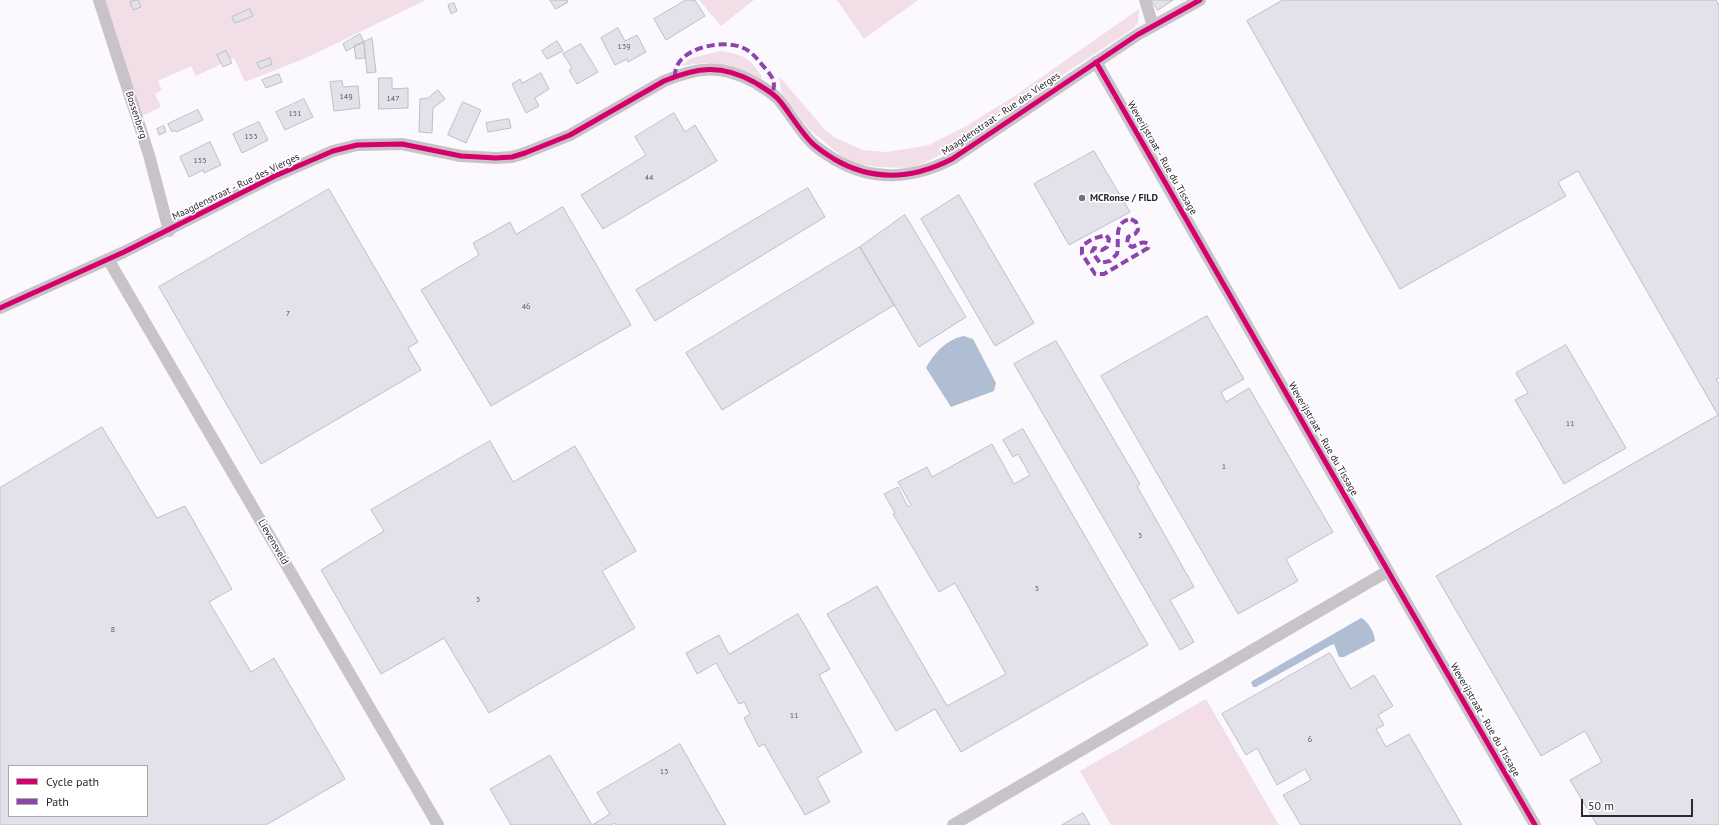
<!DOCTYPE html>
<style>
body{margin:0}
#map{position:relative;width:1719px;height:825px;overflow:hidden;background:#fbf9fe;font-family:"PT Sans",sans-serif}
canvas{display:block}
.legend{position:absolute;left:8px;top:765px;width:140px;height:52px;box-sizing:border-box;background:#fff;border:1px solid #aba9ad;margin:0;padding:5px 7px;list-style:none;font-size:12px;color:#2c2733}
.legend li{display:flex;align-items:center;gap:8px;height:20px}
.legend b{width:20px;border:1px solid #aba9ad}
.scale{position:absolute;left:1581px;top:799px;width:112px;height:18px;box-sizing:border-box;border:2px solid #2c2733;border-top:0;padding-left:5px;font-size:12px;line-height:14px;white-space:nowrap;color:#2c2733;-webkit-text-stroke:3px #fff;paint-order:stroke}
</style>
<div id="map">
<canvas width="1719" height="825"></canvas>
<ul class="legend">
<li><b style="height:5px;background:#d6006c"></b>Cycle path</li>
<li><b style="height:5px;background:#8e44ad"></b>Path</li>
</ul>
<div class="scale">50 m</div>
</div>
<script>
const ctx = document.querySelector('canvas').getContext('2d');
ctx.lineJoin = 'round';
function paint(path, color) { ctx.fillStyle = color; ctx.fill(path, 'evenodd'); }
function strokePath(path, color, width, dash) { ctx.strokeStyle = color; ctx.lineWidth = width; ctx.lineCap = dash ? 'butt' : 'round'; ctx.setLineDash(dash || []); ctx.stroke(path); }
function write(font, color, halo, rows, align = 'center') {
  ctx.font = font + ' "PT Sans",sans-serif'; ctx.lineWidth = 3.5; ctx.setLineDash([]); ctx.textBaseline = 'middle'; ctx.strokeStyle = halo; ctx.fillStyle = color; for (const [text, x, y, turn = 0] of rows) {
    ctx.save(); ctx.translate(x, y); ctx.rotate((+turn || 0) * Math.PI / 180); ctx.textAlign = isNaN(turn) ? turn : align; if (halo) ctx.strokeText(text, 0, 0); ctx.fillText(text, 0, 0); ctx.restore();
  }
}
const green = new Path2D(`
 M 103,0 L 426,0 L 306,58 L 245,82 L 234,58 L 196,76 L 191,66 L 158,81 L 162,90 L 155,94 L 161,107 L 140,117 Z
 M 699,0 L 754,0 L 721,26 Z
 M 837,0 L 918,0 L 864,39 Z
 M 1139,9 L 1138,22 L 1134,28 L 942,154 L 922,164 L 909,168 L 878,167 L 853,163 L 839,154 L 809,129 L 781,92 L 779,76 L 825,130 L 834,137 L 863,150 L 885,152 L 906,149 L 929,145 L 968,125 L 1013,97 Z
 M 719,51 C 742,54 750,57 762,77 L 760,80 L 723,65 L 704,63 L 681,66 L 689,59 Z
 M 1206,699 L 1279,825 L 1111,825 L 1080,771 Z`);
const water = new Path2D(`
 M 964,336 L 973,339 L 996,383 L 994,391 L 951,407 L 926,368 C 934,353 947,339 964,336 Z
 M 1361,618 C 1368,621 1375,633 1375,641 L 1344,657 L 1339,657 L 1334,644 L 1329,646 L 1256,687 L 1253,687 L 1251,682 L 1254,680 Z`);
const building = new Path2D(`
 M 136,0 L 138,0 L 141,7 L 133,10 L 130,2 Z
 M 550,0 L 567,0 L 568,2 L 556,9 Z
 M 686,0 L 695,0 L 705,16 L 666,40 L 654,19 Z
 M 1151,0 L 1173,0 L 1158,10 Z
 M 1283,0 L 1716,0 L 1719,5 L 1719,378 L 1716,379 L 1719,384 L 1719,825 L 1597,825 L 1570,780 L 1602,762 L 1585,731 L 1541,756 L 1436,576 L 1718,415 L 1578,171 L 1558,182 L 1566,196 L 1400,289 L 1247,21 Z
 M 454,3 L 457,11 L 451,14 L 448,5 Z
 M 250,9 L 253,16 L 235,23 L 232,17 Z
 M 618,28 L 625,41 L 637,35 L 646,52 L 628,62 L 627,59 L 615,65 L 601,38 Z
 M 360,34 L 364,42 L 346,51 L 343,44 Z
 M 372,38 L 376,72 L 367,73 L 364,42 Z
 M 557,41 L 563,51 L 547,59 L 542,51 Z
 M 364,42 L 365,58 L 356,59 L 354,46 Z
 M 581,44 L 598,72 L 577,84 L 569,70 L 572,68 L 563,54 Z
 M 226,51 L 232,63 L 223,67 L 217,55 Z
 M 270,58 L 272,64 L 260,69 L 257,63 Z
 M 541,73 L 549,89 L 535,98 L 539,106 L 526,113 L 512,84 L 520,79 L 522,83 Z
 M 279,74 L 282,82 L 266,88 L 262,80 Z
 M 379,78 L 392,78 L 392,89 L 408,88 L 408,108 L 379,109 Z
 M 342,81 L 343,87 L 358,86 L 360,108 L 334,111 L 330,82 Z
 M 438,90 L 445,99 L 433,108 L 432,133 L 419,132 L 420,99 L 428,98 Z
 M 304,99 L 313,117 L 285,130 L 276,112 Z
 M 463,102 L 481,110 L 466,143 L 448,135 Z
 M 198,110 L 203,120 L 176,132 L 175,130 L 172,132 L 168,124 Z
 M 674,113 L 685,132 L 695,125 L 717,161 L 603,229 L 581,195 L 646,155 L 635,137 Z
 M 509,119 L 511,128 L 488,132 L 486,123 Z
 M 259,122 L 268,140 L 242,153 L 233,134 Z
 M 164,126 L 166,132 L 159,135 L 157,129 Z
 M 210,142 L 221,165 L 204,173 L 203,170 L 189,177 L 180,157 Z
 M 1094,151 L 1130,212 L 1069,245 L 1034,184 Z
 M 808,188 L 825,217 L 655,321 L 636,290 Z
 M 329,189 L 418,342 L 408,348 L 421,370 L 261,464 L 159,287 Z
 M 959,195 L 1034,323 L 995,346 L 921,219 Z
 M 563,207 L 631,325 L 491,406 L 421,290 L 479,255 L 473,243 L 510,222 L 516,234 Z
 M 905,215 L 966,317 L 919,347 L 860,247 Z
 M 860,247 L 894,305 L 722,410 L 686,353 Z
 M 1207,316 L 1244,379 L 1221,392 L 1226,402 L 1249,388 L 1333,532 L 1286,559 L 1298,581 L 1238,614 L 1101,376 Z
 M 1056,341 L 1140,484 L 1137,486 L 1194,587 L 1170,600 L 1194,642 L 1180,650 L 1014,364 Z
 M 1566,345 L 1626,448 L 1564,484 L 1515,400 L 1528,393 L 1516,373 Z
 M 102,427 L 157,518 L 185,506 L 232,589 L 209,602 L 251,672 L 274,658 L 345,779 L 266,825 L 0,825 L 0,488 ZM 9,766 L 147,766 L 147,816 L 9,816 Z
 M 1023,429 L 1148,645 L 961,752 L 935,709 L 896,731 L 827,614 L 877,586 L 947,706 L 1006,674 L 955,583 L 939,592 L 893,514 L 895,513 L 884,494 L 898,487 L 908,507 L 911,505 L 898,482 L 927,467 L 932,477 L 992,444 L 1014,484 L 1030,475 L 1018,454 L 1013,457 L 1003,440 Z
 M 490,441 L 513,482 L 575,446 L 636,551 L 602,571 L 635,628 L 489,713 L 444,638 L 381,674 L 321,570 L 384,531 L 371,510 Z
 M 798,614 L 830,669 L 819,675 L 862,752 L 817,778 L 830,802 L 805,815 L 764,744 L 759,747 L 744,718 L 750,714 L 744,702 L 739,704 L 716,663 L 697,674 L 686,653 L 719,635 L 729,654 Z
 M 1330,653 L 1351,689 L 1374,675 L 1393,706 L 1378,715 L 1384,725 L 1376,729 L 1386,747 L 1409,734 L 1462,825 L 1301,825 L 1283,795 L 1311,780 L 1305,769 L 1277,785 L 1257,748 L 1246,755 L 1222,714 Z
 M 680,744 L 726,825 L 616,825 L 615,823 L 611,825 L 511,825 L 490,789 L 550,755 L 592,825 L 610,814 L 597,793 Z
 M 1083,813 L 1090,825 L 1062,825 Z`);
const street = new Path2D(`
 M 99,0 L 149,155 L 169,231
 M 1145,0 L 1153,26
 M 1096,62 L 1388,571 L 1535,825
 M 108,259 L 438,825
 M 0,308 L 124,252 L 275,176 L 333,151 L 357,145 L 402,144 L 461,156 L 496,158 L 512,157 L 525,153 L 570,135 L 664,81 C 698,67 721,64 754,82 C 762,87 772,92 779,100 C 790,113 799,130 812,143 C 818,149 826,154 834,159 C 873,182 913,179 952,159 L 1137,35 L 1200,0
 M 953,825 L 1388,571`);
const quiet = new Path2D(`
 M 675,77 C 673,49 720,39 741,47 C 752,51 757,59 764,67 C 772,76 777,82 772,94
 M 1131,219 L 1136,222 L 1138,230 L 1135,234 L 1128,237 L 1127,244 L 1132,247 C 1138,245 1142,240 1148,244 L 1148,248 L 1104,274 L 1095,274 L 1082,254 L 1082,246 L 1092,239 L 1106,235 L 1109,239 L 1107,247 L 1102,250 L 1094,248 L 1092,252 L 1100,263 L 1110,261 L 1117,254 C 1120,240 1112,222 1131,219 Z`);
const cycleway = new Path2D(`
 M 1096,62 L 1388,571 L 1535,825
 M 0,308 L 124,252 L 275,176 L 333,151 L 357,145 L 402,144 L 461,156 L 496,158 L 512,157 L 525,153 L 570,135 L 664,81 C 698,67 721,64 754,82 C 762,87 772,92 779,100 C 790,113 799,130 812,143 C 818,149 826,154 834,159 C 873,182 913,179 952,159 L 1137,35 L 1200,0`);
const markers = [
 [1082,198,4,"#74707a"]
];
const numberNames = [
 ["139",624,47],
 ["149",346,97],
 ["147",393,99],
 ["151",295,114],
 ["153",251,137],
 ["155",200,161],
 ["44",649,178],
 ["46",526,307],
 ["7",288,314],
 ["11",1570,424],
 ["1",1224,467],
 ["3",1140,536],
 ["5",1037,589],
 ["3",478,600],
 ["8",113,630],
 ["11",794,716],
 ["6",1310,740],
 ["13",664,772]
];
const streetNames = [
 ["Maagdenstraat - Rue des Vierges",1001,114,-34],
 ["Bossenberg",136,115,72],
 ["Weverijstraat - Rue du Tissage",1162,158,60],
 ["Maagdenstraat - Rue des Vierges",236,187,-26],
 ["Weverijstraat - Rue du Tissage",1323,439,60],
 ["Lievensveld",273,542,60],
 ["Weverijstraat - Rue du Tissage",1485,720,60]
];
const poiNames = [
 ["MCRonse / FILD",1090,198]
];
paint(green, '#f2dee6');
paint(water, '#afbed2');
paint(building, '#e3e2eb');
strokePath(building, '#bebec5', 1);
strokePath(street, '#c8c3c8', 12);
strokePath(quiet, '#8e44ad', 4, [8, 4]);
strokePath(cycleway, '#d6006c', 5);
for (const [x, y, r, color] of markers) { const dot = new Path2D(); dot.arc(x, y, r, 0, 2 * Math.PI); ctx.fillStyle = color; ctx.fill(dot); strokePath(dot, '#fff', 1.5); }
write('8px', '#5a5661', null, numberNames);
write('10px', '#2c2733', '#fff', streetNames);
write('bold 10px', '#2c2733', '#fff', poiNames, 'left');
</script>
